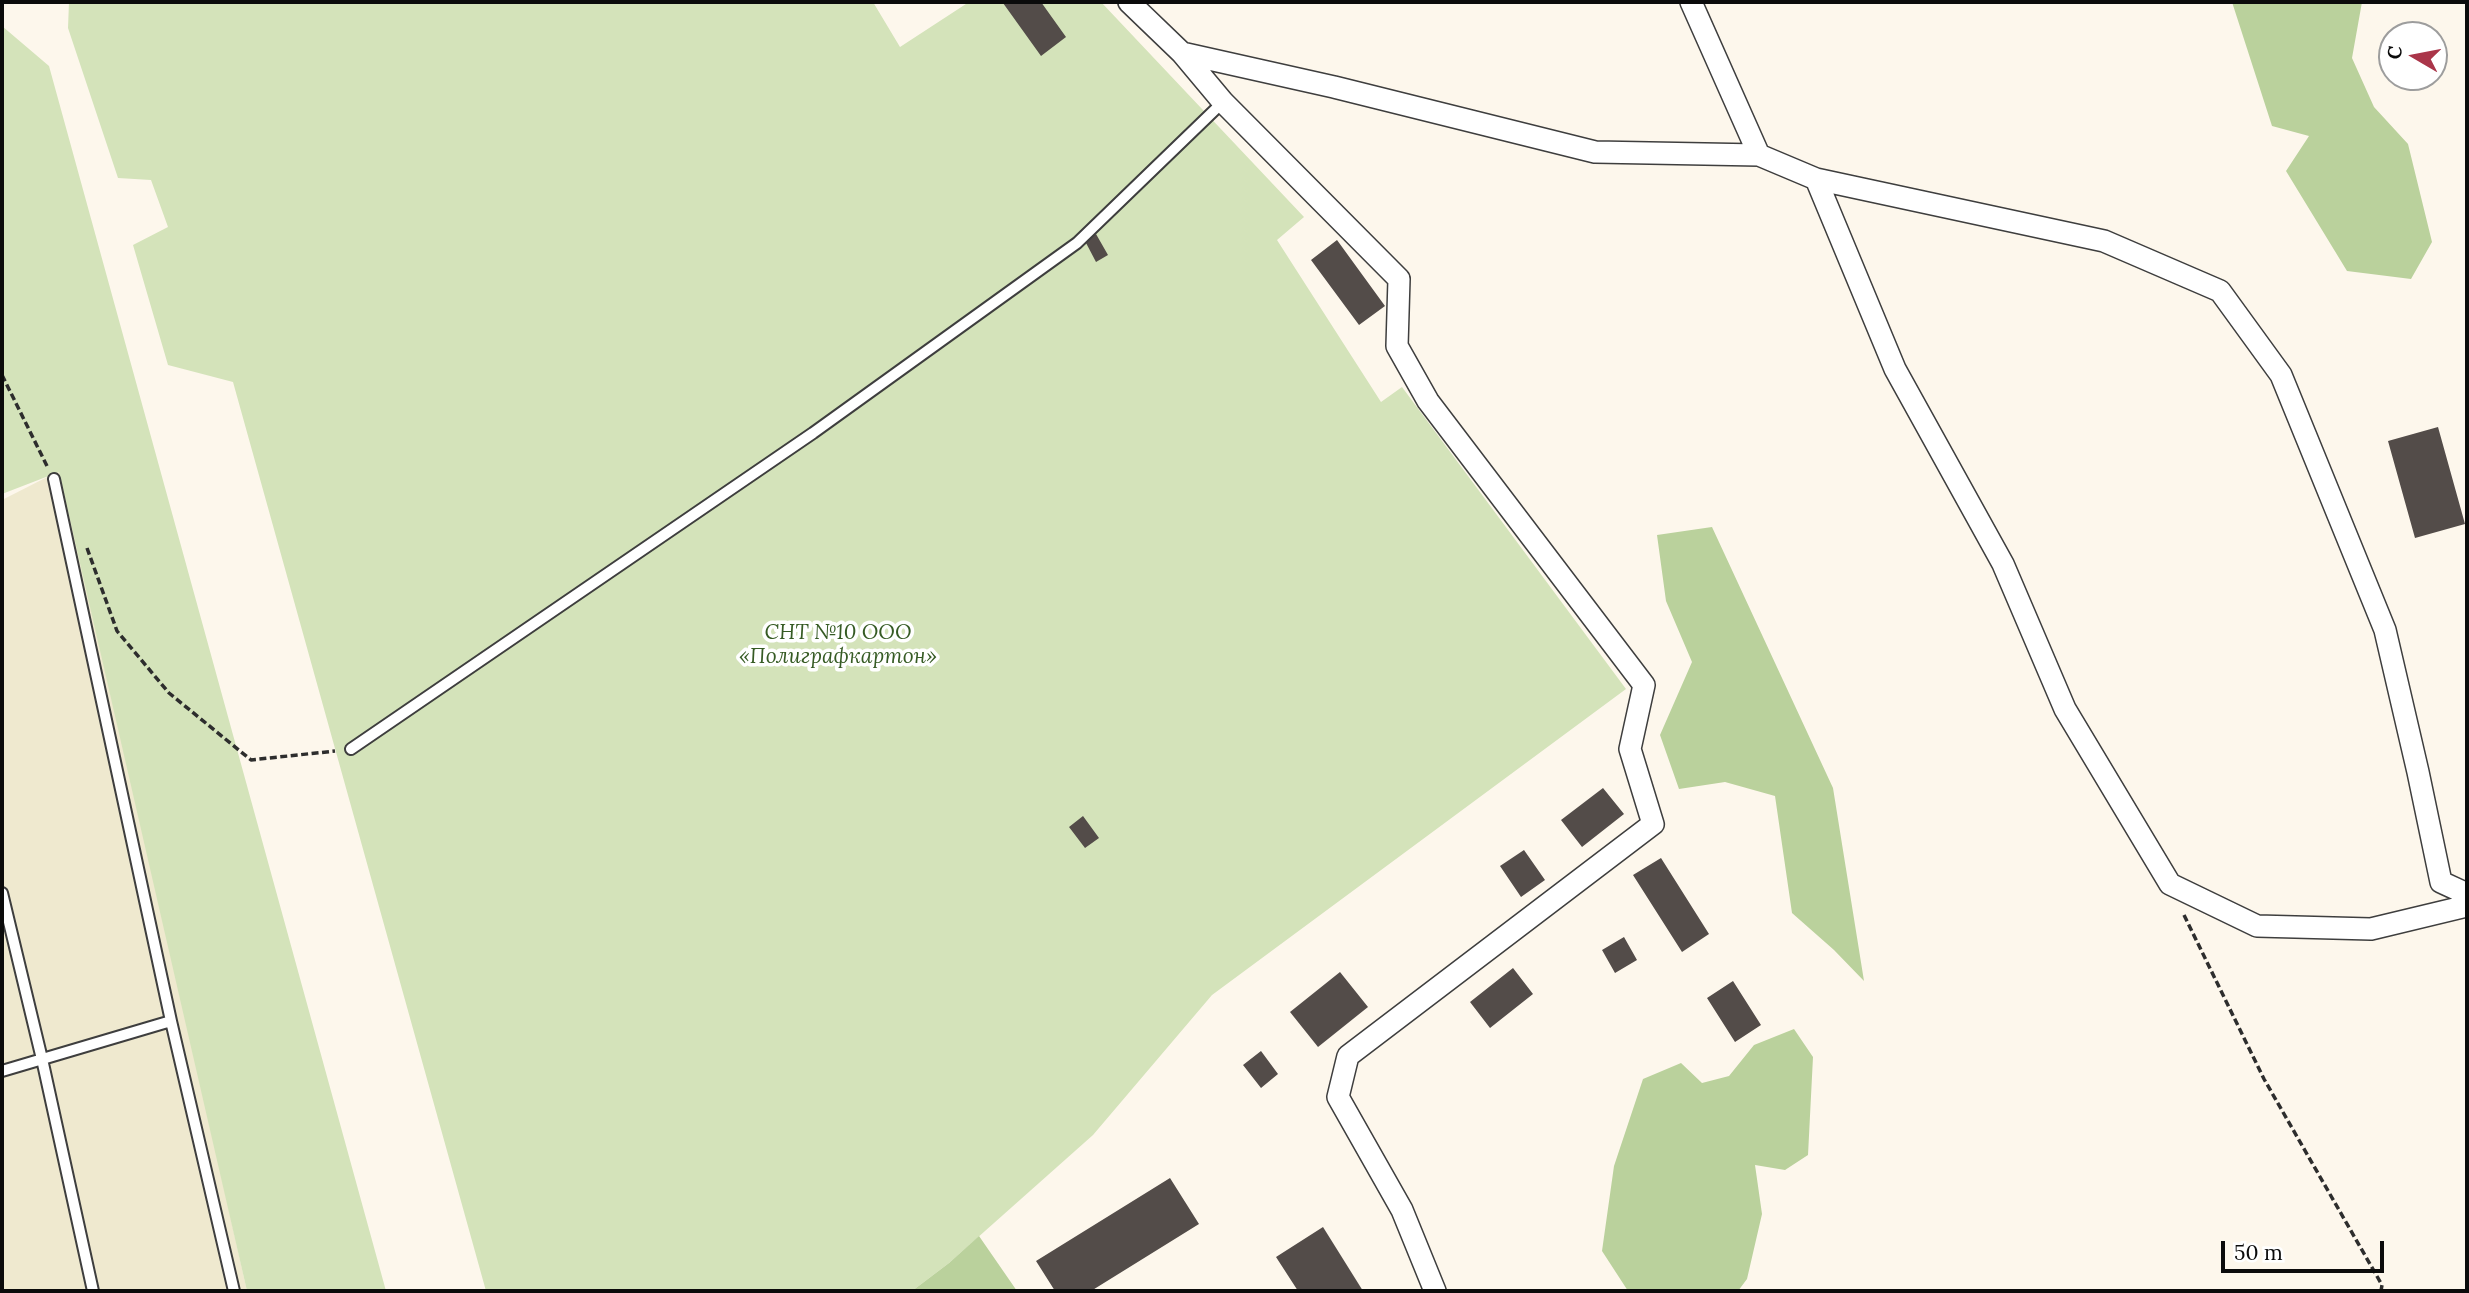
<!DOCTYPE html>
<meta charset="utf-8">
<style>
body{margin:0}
#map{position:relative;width:2469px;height:1293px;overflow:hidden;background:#fdf7ec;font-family:Lora,serif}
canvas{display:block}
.frame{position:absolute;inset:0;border:4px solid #0b0b0b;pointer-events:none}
.north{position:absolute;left:2378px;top:21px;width:70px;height:70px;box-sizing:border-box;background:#fff;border:2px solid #9d9d9d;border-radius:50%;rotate:280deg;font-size:19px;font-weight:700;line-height:28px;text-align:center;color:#0b0b0b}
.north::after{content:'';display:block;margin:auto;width:24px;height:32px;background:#aa3549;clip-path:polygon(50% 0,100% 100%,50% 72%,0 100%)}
.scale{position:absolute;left:2221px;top:1241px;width:163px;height:32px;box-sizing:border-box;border:4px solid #0b0b0b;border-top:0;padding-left:9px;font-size:21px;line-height:24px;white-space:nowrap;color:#0b0b0b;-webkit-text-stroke:5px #fff;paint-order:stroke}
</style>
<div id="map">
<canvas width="2469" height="1293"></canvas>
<div class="frame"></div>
<div class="north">С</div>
<div class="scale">50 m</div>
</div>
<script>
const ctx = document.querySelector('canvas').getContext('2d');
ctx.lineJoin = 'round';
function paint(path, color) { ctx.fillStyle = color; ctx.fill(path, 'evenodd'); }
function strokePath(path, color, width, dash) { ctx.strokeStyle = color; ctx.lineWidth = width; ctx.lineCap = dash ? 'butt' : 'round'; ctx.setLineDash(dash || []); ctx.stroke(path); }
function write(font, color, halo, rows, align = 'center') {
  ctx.font = font + ' Lora,serif'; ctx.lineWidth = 7; ctx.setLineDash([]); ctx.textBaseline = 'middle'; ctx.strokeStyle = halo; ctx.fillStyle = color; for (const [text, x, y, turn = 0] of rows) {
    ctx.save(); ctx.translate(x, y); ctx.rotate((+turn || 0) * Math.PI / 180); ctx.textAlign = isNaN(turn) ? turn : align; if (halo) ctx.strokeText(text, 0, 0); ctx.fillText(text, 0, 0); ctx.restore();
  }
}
const farmland = new Path2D(`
 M 59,471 L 199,1076 L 247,1291 L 2,1291 L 2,500 Z`);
const green = new Path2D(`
 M 69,2 L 873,2 L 900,47 L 969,2 L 1101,2 L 1304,217 L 1277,240 L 1381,402 L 1402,387 L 1626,689 L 1212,995 L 1093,1135 L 949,1263 L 912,1291 L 486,1291 L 233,382 L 168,365 L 133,245 L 168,227 L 151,180 L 118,178 L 68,28 Z
 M 2,26 L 49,66 L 386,1291 L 247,1291 L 59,472 L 2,494 Z`);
const forest = new Path2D(`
 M 2232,2 L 2362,2 L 2352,58 L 2374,107 L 2408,144 L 2432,242 L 2411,279 L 2347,271 L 2286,171 L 2309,136 L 2272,126 Z
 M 1712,527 L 1833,788 L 1864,981 L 1834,950 L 1792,913 L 1775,796 L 1725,782 L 1679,789 L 1660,735 L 1692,662 L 1666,601 L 1657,535 Z
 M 1794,1029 L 1813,1057 L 1808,1155 L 1785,1170 L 1755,1165 L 1762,1214 L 1747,1279 L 1738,1291 L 1628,1291 L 1602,1251 L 1614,1166 L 1643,1079 L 1681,1063 L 1702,1083 L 1729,1076 L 1754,1045 Z
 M 979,1236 L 1017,1291 L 912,1291 L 949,1263 Z`);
const building = new Path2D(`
 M 1005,2 L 1041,2 L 1066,37 L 1041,56 L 1003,3 Z
 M 1096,234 L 1108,255 L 1096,262 L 1085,241 Z
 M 1337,240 L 1385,306 L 1359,325 L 1311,260 Z
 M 2438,427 L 2465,524 L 2415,538 L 2388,441 Z
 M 1603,788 L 1624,814 L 1582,847 L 1561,820 Z
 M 1083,816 L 1099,838 L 1085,848 L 1069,827 Z
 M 1524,850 L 1545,880 L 1521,897 L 1500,866 Z
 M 1661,858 L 1709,934 L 1682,952 L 1633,875 Z
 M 1624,937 L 1637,960 L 1615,973 L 1602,950 Z
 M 1513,968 L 1533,994 L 1490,1028 L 1470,1002 Z
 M 1340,972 L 1368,1007 L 1318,1047 L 1290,1012 Z
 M 1733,981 L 1761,1025 L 1735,1042 L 1707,998 Z
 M 1261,1051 L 1278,1074 L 1261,1088 L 1243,1065 Z
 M 1170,1178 L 1199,1224 L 1091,1291 L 1055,1291 L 1036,1261 Z
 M 1323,1227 L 1363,1291 L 1298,1291 L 1276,1257 Z`);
const path = new Path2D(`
 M 2,375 L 47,466
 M 87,548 L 117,631 L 169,693 L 251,760 L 335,751
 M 2184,915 L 2264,1079 L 2382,1285 L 2381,1291`);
const service = new Path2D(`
 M 54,479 L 171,1021 L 234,1291
 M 351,749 L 813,433 L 1077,243 L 1223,102
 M 2,893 L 42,1059 L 93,1291
 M 2,1071 L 171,1021`);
const minor = new Path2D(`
 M 1129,2 L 1182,53 L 1223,102 L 1399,279 L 1397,346 L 1428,401 L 1644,685 L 1630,749 L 1653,824 L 1348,1056 L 1338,1097 L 1402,1210 L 1435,1291
 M 1691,2 L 1759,155
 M 1182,53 L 1334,87 L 1595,152 L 1759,155 L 1816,179 L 1895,369 L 2003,564 L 2065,709 L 2170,884 L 2257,926 L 2371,929 L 2467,906
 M 1816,179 L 2104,241 L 2220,291 L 2281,375 L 2385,630 L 2418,772 L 2441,882 L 2467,894`);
const parkNames = [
 ["СНТ №10 ООО",838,633],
 ["«Полиграфкартон»",838,657]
];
paint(farmland, '#efe9cf');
paint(green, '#d4e3ba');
paint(forest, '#bad19c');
paint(building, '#534c49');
strokePath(service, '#3e3e3e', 14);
strokePath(minor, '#3e3e3e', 24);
strokePath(path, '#2d2d2d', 3.5, [7, 3.5]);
strokePath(service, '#fff', 10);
strokePath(minor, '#fff', 21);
write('italic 21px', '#365b24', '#fff', parkNames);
</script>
